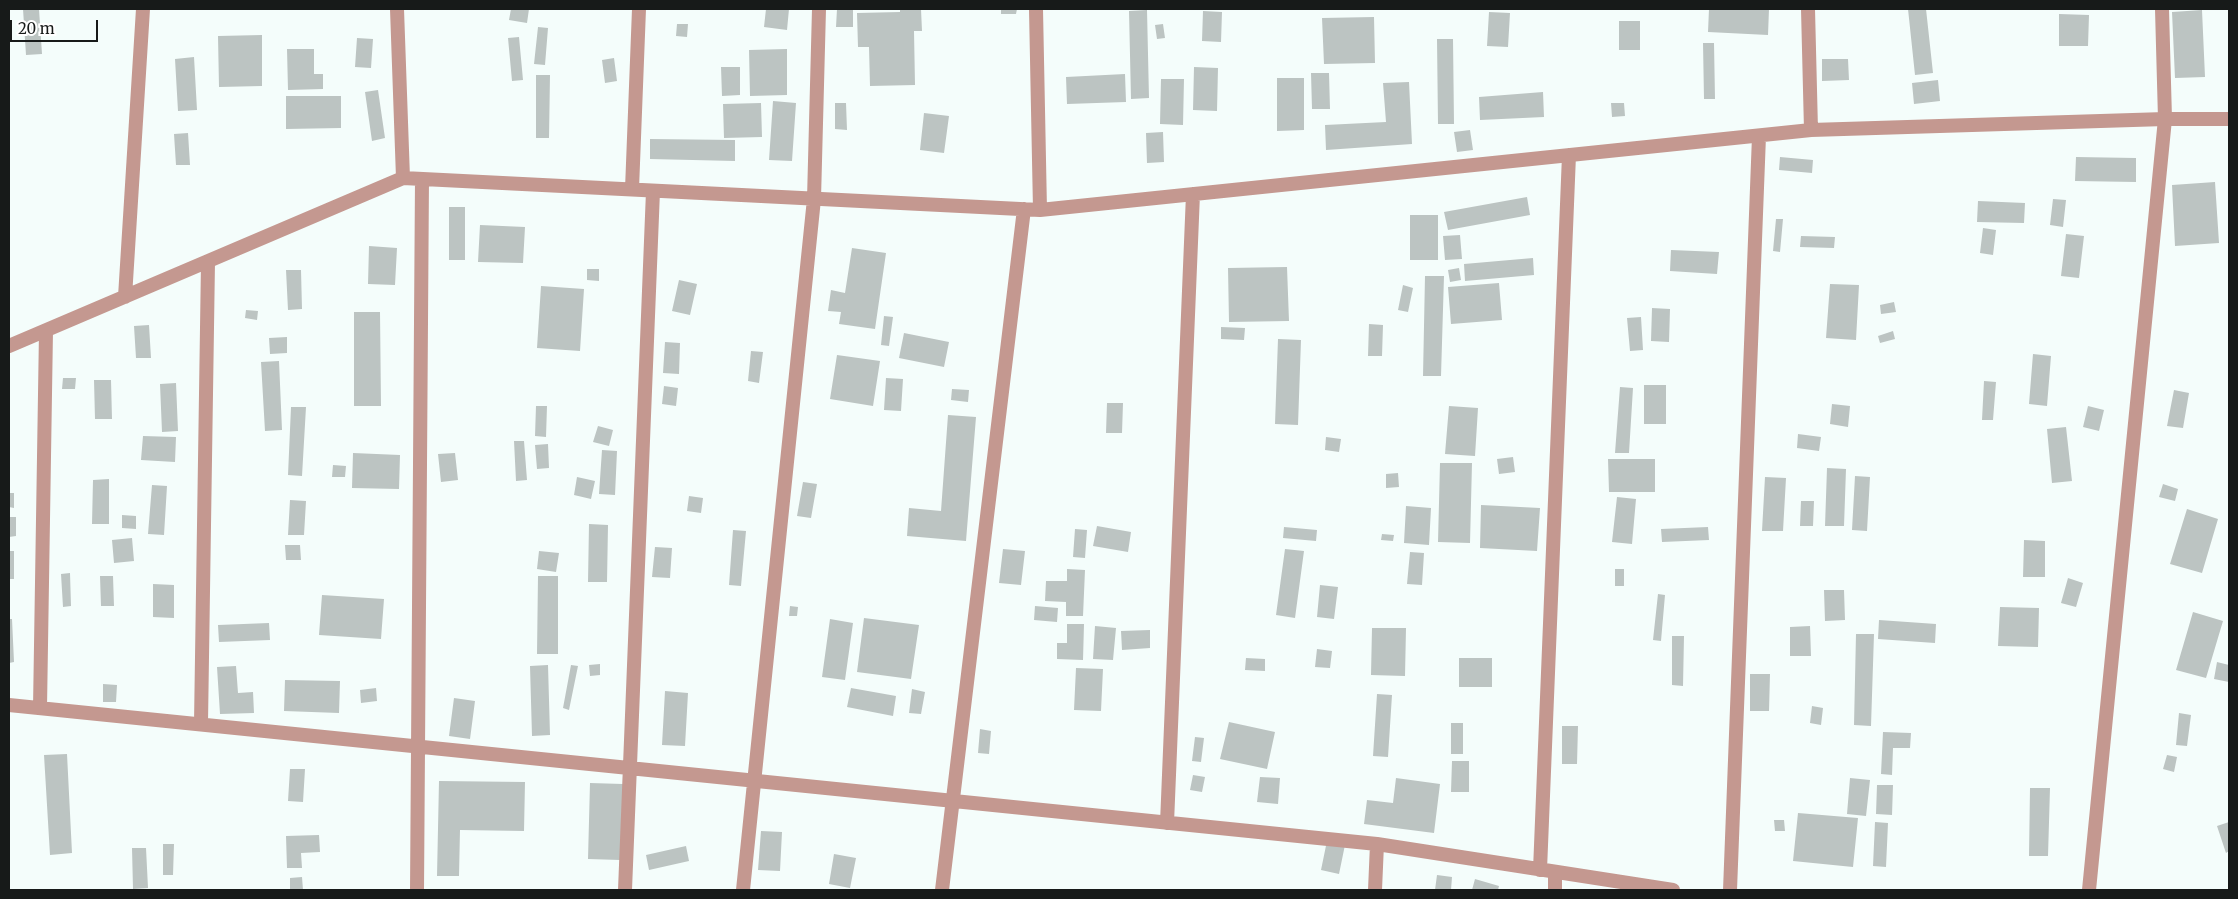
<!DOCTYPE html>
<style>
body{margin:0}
#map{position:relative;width:2238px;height:899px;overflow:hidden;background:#f4fdfb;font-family:Merriweather,serif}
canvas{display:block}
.frame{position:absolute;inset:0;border:10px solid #171a19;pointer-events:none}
.scale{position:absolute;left:10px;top:20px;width:88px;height:22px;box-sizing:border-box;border:2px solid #171a19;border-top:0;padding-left:6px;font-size:15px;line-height:18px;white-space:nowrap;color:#171a19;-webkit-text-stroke:4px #fff;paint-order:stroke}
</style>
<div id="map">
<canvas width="2238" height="899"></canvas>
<div class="frame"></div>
<div class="scale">20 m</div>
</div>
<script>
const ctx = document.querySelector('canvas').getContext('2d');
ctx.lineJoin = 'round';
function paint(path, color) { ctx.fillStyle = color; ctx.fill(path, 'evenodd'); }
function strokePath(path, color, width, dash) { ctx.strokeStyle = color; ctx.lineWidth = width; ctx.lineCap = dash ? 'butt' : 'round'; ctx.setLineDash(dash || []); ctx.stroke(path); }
const building = new Path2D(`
 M 23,9 L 39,9 L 42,54 L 26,55 Z
 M 511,9 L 529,9 L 527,23 L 509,20 Z
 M 766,9 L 789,9 L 787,30 L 764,27 Z
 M 837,9 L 853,9 L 853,27 L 836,27 Z
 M 900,9 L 921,9 L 922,31 L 914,31 L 915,85 L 870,86 L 869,47 L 858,47 L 857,13 L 900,12 Z
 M 1001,9 L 1017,9 L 1016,14 L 1001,14 Z
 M 1709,9 L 1769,9 L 1768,35 L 1708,32 Z
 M 1908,9 L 1926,9 L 1933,73 L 1915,75 Z
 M 1147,10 L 1149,98 L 1131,99 L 1129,11 Z
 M 2202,10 L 2205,77 L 2175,78 L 2172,12 Z
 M 1203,11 L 1222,12 L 1221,42 L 1202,41 Z
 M 1489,12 L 1510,13 L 1508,47 L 1487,46 Z
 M 2059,14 L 2089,15 L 2088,46 L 2059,46 Z
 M 1374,17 L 1375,63 L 1324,64 L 1322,18 Z
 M 1619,21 L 1640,21 L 1640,50 L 1619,50 Z
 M 677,24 L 688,24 L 687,37 L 676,36 Z
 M 1163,24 L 1165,38 L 1157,39 L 1155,25 Z
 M 538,27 L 548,28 L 545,65 L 534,64 Z
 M 262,35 L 262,86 L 219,87 L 218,36 Z
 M 519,37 L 523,80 L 512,81 L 508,38 Z
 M 357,38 L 373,39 L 371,68 L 355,67 Z
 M 1437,39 L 1453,39 L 1454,124 L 1438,124 Z
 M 1703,43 L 1714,43 L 1715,99 L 1704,99 Z
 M 287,49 L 314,49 L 314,74 L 323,74 L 323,89 L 288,90 Z
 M 787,49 L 787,95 L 750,96 L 749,50 Z
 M 194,57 L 197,110 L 178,111 L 175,59 Z
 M 614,58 L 617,81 L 605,83 L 602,60 Z
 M 1822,59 L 1848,59 L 1849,80 L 1822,81 Z
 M 721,67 L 740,67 L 740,95 L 722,96 Z
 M 1194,67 L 1218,68 L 1217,111 L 1193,110 Z
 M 1311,73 L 1329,73 L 1330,109 L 1312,109 Z
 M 1125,74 L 1126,102 L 1067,104 L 1066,77 Z
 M 536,75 L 550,75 L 549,138 L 536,138 Z
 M 1277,78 L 1304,78 L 1304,130 L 1277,131 Z
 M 1161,79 L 1184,79 L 1183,125 L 1160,124 Z
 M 1938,80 L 1940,101 L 1914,104 L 1912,83 Z
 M 1409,82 L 1412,144 L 1326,150 L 1325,125 L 1386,122 L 1383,83 Z
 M 378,90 L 385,138 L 372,141 L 365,92 Z
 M 1543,92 L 1544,117 L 1480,120 L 1479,97 Z
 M 286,96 L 341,96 L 341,128 L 286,129 Z
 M 773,101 L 796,103 L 792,161 L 769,160 Z
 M 761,103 L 762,137 L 724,138 L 723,104 Z
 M 835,103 L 846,103 L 847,130 L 835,129 Z
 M 1611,103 L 1624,103 L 1625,116 L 1612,117 Z
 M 924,113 L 949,116 L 944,153 L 920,150 Z
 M 1470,130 L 1473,150 L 1457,152 L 1454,132 Z
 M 1163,132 L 1164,162 L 1147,163 L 1146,133 Z
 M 188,133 L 190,165 L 176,165 L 174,134 Z
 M 650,139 L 735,140 L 735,161 L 650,159 Z
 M 1780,157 L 1813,160 L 1812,173 L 1779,170 Z
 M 2076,157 L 2136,158 L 2136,182 L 2075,181 Z
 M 2215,182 L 2219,243 L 2175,246 L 2172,185 Z
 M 1527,197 L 1530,215 L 1448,230 L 1444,212 Z
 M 2053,199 L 2066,200 L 2063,227 L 2050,225 Z
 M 1978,201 L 2025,203 L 2024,223 L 1977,222 Z
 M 449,207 L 465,207 L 465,260 L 449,260 Z
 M 1410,215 L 1438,215 L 1438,260 L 1410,260 Z
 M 1776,219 L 1783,219 L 1780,252 L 1773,251 Z
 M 480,225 L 525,227 L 523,263 L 478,262 Z
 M 1983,228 L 1996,230 L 1993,255 L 1980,253 Z
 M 2066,234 L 2084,236 L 2079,278 L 2061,276 Z
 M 1460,235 L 1462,259 L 1445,260 L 1443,236 Z
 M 1801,236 L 1835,237 L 1834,248 L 1800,247 Z
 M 369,246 L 397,248 L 395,285 L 368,284 Z
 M 852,248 L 886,253 L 875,329 L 839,324 L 841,312 L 828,311 L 831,290 L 845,293 Z
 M 1671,250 L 1719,252 L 1717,274 L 1670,271 Z
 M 1533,258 L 1534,275 L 1465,281 L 1464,264 Z
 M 1287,267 L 1289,321 L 1229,322 L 1228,268 Z
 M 1459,268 L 1461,280 L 1450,282 L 1448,270 Z
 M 587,269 L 599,269 L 599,281 L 587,280 Z
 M 286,270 L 301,270 L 302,309 L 288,310 Z
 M 1425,276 L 1444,276 L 1441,376 L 1423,376 Z
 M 679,280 L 697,284 L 690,315 L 672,311 Z
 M 1499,283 L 1502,320 L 1451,324 L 1448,287 Z
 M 1830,284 L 1859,285 L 1856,340 L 1826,338 Z
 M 1403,285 L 1413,288 L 1408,312 L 1398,310 Z
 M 541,286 L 584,289 L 580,351 L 537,348 Z
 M 1894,302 L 1896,312 L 1881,314 L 1880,305 Z
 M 1652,308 L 1670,309 L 1669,342 L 1651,341 Z
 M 246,310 L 258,311 L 257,320 L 245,318 Z
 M 354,312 L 380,312 L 381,406 L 354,406 Z
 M 884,316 L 893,317 L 889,346 L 881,345 Z
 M 1641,317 L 1643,350 L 1630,351 L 1627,318 Z
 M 1369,324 L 1383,325 L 1382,356 L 1368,356 Z
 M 149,325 L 151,358 L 136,358 L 134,326 Z
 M 1221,327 L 1245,328 L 1244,340 L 1221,339 Z
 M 1893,331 L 1895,339 L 1880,343 L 1878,336 Z
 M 904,333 L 949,342 L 944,367 L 899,358 Z
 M 287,337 L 287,353 L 270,354 L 269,338 Z
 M 1278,339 L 1301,340 L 1298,425 L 1275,424 Z
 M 665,342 L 680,343 L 679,374 L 663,373 Z
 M 751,351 L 763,352 L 759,383 L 748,381 Z
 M 2033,354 L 2051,356 L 2047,406 L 2029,404 Z
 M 837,355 L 880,361 L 873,406 L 830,399 Z
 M 279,361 L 282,430 L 265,431 L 261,362 Z
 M 63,378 L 76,378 L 75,389 L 62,389 Z
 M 886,378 L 903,379 L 901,411 L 884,410 Z
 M 94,380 L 111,380 L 112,419 L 95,419 Z
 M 1984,381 L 1996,382 L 1993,420 L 1982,420 Z
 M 176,383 L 178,431 L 162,432 L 160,384 Z
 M 1644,385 L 1666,385 L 1666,424 L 1644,424 Z
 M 664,386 L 678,388 L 676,406 L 662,404 Z
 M 1620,387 L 1633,388 L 1629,453 L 1615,453 Z
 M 952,389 L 969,390 L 968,402 L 951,400 Z
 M 2174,390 L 2189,393 L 2183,428 L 2167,426 Z
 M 1107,403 L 1123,403 L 1122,433 L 1106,433 Z
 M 1832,404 L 1850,406 L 1848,427 L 1830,424 Z
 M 536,406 L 547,406 L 546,437 L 535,436 Z
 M 1449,406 L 1478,408 L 1475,456 L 1445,454 Z
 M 2088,406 L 2104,410 L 2099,431 L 2083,427 Z
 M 291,407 L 306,407 L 302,476 L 288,475 Z
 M 948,415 L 976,417 L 966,541 L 907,536 L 909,508 L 941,511 Z
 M 598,426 L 613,430 L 609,446 L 593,442 Z
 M 2066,427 L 2072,481 L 2052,483 L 2047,429 Z
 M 1798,434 L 1821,437 L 1819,451 L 1797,448 Z
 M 143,436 L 176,437 L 175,462 L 141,460 Z
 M 1326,437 L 1341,439 L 1339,452 L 1325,450 Z
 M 514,441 L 524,441 L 527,480 L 516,481 Z
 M 548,444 L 549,468 L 537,469 L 535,445 Z
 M 602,450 L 617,451 L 615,495 L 599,494 Z
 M 353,453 L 400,455 L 399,489 L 352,488 Z
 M 455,453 L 458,480 L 441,482 L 438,454 Z
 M 1513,457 L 1515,472 L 1499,474 L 1497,459 Z
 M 1608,459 L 1655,459 L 1655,492 L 1609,492 Z
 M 1440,463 L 1472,463 L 1470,543 L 1438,542 Z
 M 333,465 L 346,466 L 345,477 L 332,477 Z
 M 1827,468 L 1846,469 L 1844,526 L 1825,526 Z
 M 1398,473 L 1399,487 L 1386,488 L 1386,474 Z
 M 1855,476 L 1870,477 L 1867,531 L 1852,530 Z
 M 577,477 L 595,481 L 591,499 L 574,495 Z
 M 1765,477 L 1786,478 L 1783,531 L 1762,531 Z
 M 109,479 L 109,524 L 92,524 L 93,480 Z
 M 803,482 L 817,484 L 811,518 L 797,516 Z
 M 2163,484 L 2178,489 L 2175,501 L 2159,497 Z
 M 152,485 L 167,486 L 164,535 L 148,534 Z
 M 9,493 L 14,493 L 14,508 L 9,507 Z
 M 689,496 L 703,498 L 701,513 L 687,511 Z
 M 1617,497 L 1636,499 L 1632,544 L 1612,542 Z
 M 290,500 L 306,501 L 304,535 L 288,535 Z
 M 1801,501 L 1814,501 L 1813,526 L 1800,526 Z
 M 1481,505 L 1540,508 L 1537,551 L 1480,548 Z
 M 1406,506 L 1431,508 L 1429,545 L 1404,543 Z
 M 2187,509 L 2218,519 L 2202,573 L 2170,564 Z
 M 122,515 L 136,516 L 136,529 L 122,528 Z
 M 9,517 L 16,517 L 16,536 L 9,537 Z
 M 589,524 L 608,525 L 607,582 L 588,582 Z
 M 1097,526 L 1131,532 L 1128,552 L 1093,546 Z
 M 1284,527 L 1317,530 L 1316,541 L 1283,538 Z
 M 1708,527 L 1709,540 L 1662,542 L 1661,529 Z
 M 1075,529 L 1087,530 L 1085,558 L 1073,557 Z
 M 733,530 L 746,531 L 741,586 L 729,585 Z
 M 1382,534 L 1394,535 L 1393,541 L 1381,540 Z
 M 132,538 L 134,561 L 114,563 L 112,540 Z
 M 2024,540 L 2045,541 L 2045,577 L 2023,577 Z
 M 285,545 L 300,545 L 301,560 L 286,560 Z
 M 655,547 L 672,548 L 670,578 L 652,577 Z
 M 1003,549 L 1025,551 L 1021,585 L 999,583 Z
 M 1285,549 L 1304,551 L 1295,618 L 1276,615 Z
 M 9,551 L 14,551 L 14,579 L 9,579 Z
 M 539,551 L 559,553 L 556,572 L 537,569 Z
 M 1410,552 L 1424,553 L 1422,585 L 1407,584 Z
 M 1067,569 L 1085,570 L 1083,616 L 1066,616 L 1066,602 L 1045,601 L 1046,581 L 1067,581 Z
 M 1615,569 L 1624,569 L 1624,586 L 1615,586 Z
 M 70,573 L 71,606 L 63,607 L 61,574 Z
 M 100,576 L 113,576 L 114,606 L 101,606 Z
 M 538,576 L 558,576 L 558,654 L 537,654 Z
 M 2068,578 L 2083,583 L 2076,607 L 2061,603 Z
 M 153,584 L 174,585 L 174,618 L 153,617 Z
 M 1320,585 L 1338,587 L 1334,619 L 1317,617 Z
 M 1824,590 L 1844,590 L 1845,620 L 1825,621 Z
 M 1658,594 L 1665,595 L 1661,641 L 1653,640 Z
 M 322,595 L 384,599 L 381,639 L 319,635 Z
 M 790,606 L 798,607 L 797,616 L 789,616 Z
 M 1035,606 L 1058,608 L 1057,622 L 1034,620 Z
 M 2000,607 L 2039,608 L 2038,647 L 1998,646 Z
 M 2193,612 L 2223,621 L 2206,678 L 2176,670 Z
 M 864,618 L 919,625 L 911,679 L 857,672 Z
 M 9,619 L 12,619 L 14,662 L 9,663 Z
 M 830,619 L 853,623 L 845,680 L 822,677 Z
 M 1879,620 L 1936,624 L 1935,643 L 1878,639 Z
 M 269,623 L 270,640 L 219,642 L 218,625 Z
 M 1067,624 L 1084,624 L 1083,660 L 1057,659 L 1057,643 L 1067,643 Z
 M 1095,626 L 1116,628 L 1113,660 L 1093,659 Z
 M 1810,626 L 1811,656 L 1790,656 L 1790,627 Z
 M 1372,628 L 1406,628 L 1405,676 L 1371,675 Z
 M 1150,630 L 1150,648 L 1122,650 L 1121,631 Z
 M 1856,634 L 1874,634 L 1871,726 L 1854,725 Z
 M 1672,636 L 1684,636 L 1683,686 L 1672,685 Z
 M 1317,649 L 1332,651 L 1330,668 L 1315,667 Z
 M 1246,658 L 1265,659 L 1265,671 L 1245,670 Z
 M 1459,658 L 1492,658 L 1492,687 L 1459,687 Z
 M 2217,662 L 2229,665 L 2229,682 L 2214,679 Z
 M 600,664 L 600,675 L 590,676 L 589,665 Z
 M 548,665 L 550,735 L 532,736 L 530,666 Z
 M 571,665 L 578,666 L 569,710 L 563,708 Z
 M 236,666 L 238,693 L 253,692 L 254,713 L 220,714 L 217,667 Z
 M 1076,668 L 1103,669 L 1101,711 L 1074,710 Z
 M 1750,674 L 1770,674 L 1769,711 L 1750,711 Z
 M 285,680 L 340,681 L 339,713 L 284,711 Z
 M 103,684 L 117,685 L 116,702 L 103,702 Z
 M 376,688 L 377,701 L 361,703 L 360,690 Z
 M 851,688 L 896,696 L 893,716 L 847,707 Z
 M 912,689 L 925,692 L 921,714 L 909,713 Z
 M 665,691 L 688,693 L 685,746 L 662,745 Z
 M 1377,694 L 1392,695 L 1388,757 L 1373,756 Z
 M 454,698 L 475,701 L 470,739 L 449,736 Z
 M 1812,706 L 1823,708 L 1821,725 L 1810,723 Z
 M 2179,713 L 2191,715 L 2187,746 L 2176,745 Z
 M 1229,722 L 1275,732 L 1267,769 L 1220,759 Z
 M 1451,723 L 1463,723 L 1463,754 L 1451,754 Z
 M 1562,726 L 1578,726 L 1577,764 L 1562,764 Z
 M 980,729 L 991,731 L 989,754 L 978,753 Z
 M 1883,732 L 1911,733 L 1910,748 L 1893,748 L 1892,775 L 1881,774 Z
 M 1195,737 L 1204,738 L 1201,762 L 1192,761 Z
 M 67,754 L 72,853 L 50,855 L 44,755 Z
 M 2167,755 L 2177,757 L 2174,772 L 2163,769 Z
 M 1452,761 L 1469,761 L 1469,792 L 1451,792 Z
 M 290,769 L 305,769 L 303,802 L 288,801 Z
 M 1193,775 L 1205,777 L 1202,792 L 1190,790 Z
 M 1260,777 L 1280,778 L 1278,804 L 1257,802 Z
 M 1396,778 L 1440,784 L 1434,833 L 1364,824 L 1367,800 L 1393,803 Z
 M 1850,778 L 1870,780 L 1866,816 L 1847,814 Z
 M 439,781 L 525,782 L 524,831 L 460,830 L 459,876 L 437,876 Z
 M 590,783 L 623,784 L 620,860 L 588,859 Z
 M 1877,785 L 1893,785 L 1892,815 L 1876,814 Z
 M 2030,788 L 2050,788 L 2048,856 L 2029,856 Z
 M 1798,813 L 1858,818 L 1853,867 L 1793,861 Z
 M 1774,820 L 1784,820 L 1785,831 L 1775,831 Z
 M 1875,822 L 1888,823 L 1886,867 L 1873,866 Z
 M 2229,822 L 2229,851 L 2226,853 L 2217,826 Z
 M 761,831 L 782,832 L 780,871 L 758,870 Z
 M 319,835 L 320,852 L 301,853 L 302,868 L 287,868 L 286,836 Z
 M 1328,836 L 1346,840 L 1339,874 L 1321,870 Z
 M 163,844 L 174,844 L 173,875 L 163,875 Z
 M 686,846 L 689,861 L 649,870 L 646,855 Z
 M 132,848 L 146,848 L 148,888 L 133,889 Z
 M 834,854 L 856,858 L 850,888 L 829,884 Z
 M 1437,875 L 1452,877 L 1451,890 L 1435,890 Z
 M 302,877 L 303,890 L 290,890 L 290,878 Z
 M 1475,879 L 1499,886 L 1498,890 L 1472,890 Z`);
const minor = new Path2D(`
 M 397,9 L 403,178
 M 1808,9 L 1811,130
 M 632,189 L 639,9
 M 1040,210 L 1811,130 L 2165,119 L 2229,119
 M 125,297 L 143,9
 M 9,346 L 403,178 L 1040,210 L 1036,9
 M 9,705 L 1377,844 L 1673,890
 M 40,708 L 46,331
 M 201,723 L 208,262
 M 1167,823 L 1193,194
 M 1540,870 L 1569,155
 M 417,890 L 422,179
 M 625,890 L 653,191
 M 743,890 L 814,199 L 819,9
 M 942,890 L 1024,209
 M 1375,890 L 1377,844
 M 1555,890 L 1555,872
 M 1730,890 L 1759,136
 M 2089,890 L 2165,119 L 2162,9`);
paint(building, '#bcc4c2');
strokePath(minor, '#c49890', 14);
</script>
